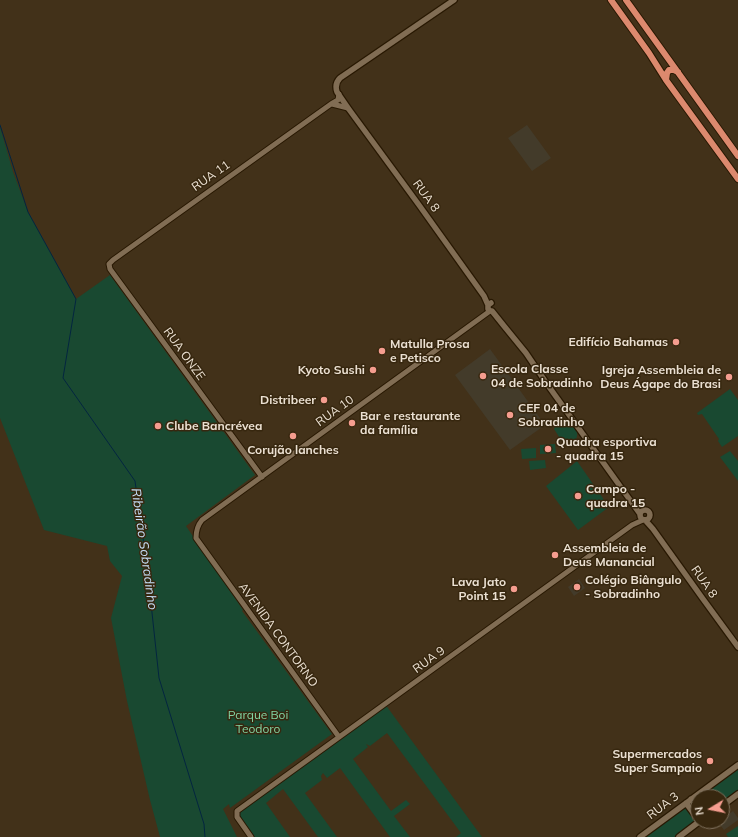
<!DOCTYPE html>
<meta charset="utf-8">
<style>
body{margin:0}
#map{position:relative;width:738px;height:837px;overflow:hidden;background:#423119;font-family:Mulish,sans-serif}
canvas{display:block}
.north{position:absolute;left:690px;top:789px;width:40px;height:40px;box-sizing:border-box;background:#37270f;border:1px solid #7f715d;border-radius:50%;rotate:260deg;font-size:11px;font-weight:700;line-height:16px;text-align:center;color:#ebe0d2}
.north::after{content:'';display:block;margin:auto;width:14px;height:18px;background:#f59d8f;clip-path:polygon(50% 0,100% 100%,50% 72%,0 100%)}
</style>
<div id="map">
<canvas width="738" height="837"></canvas>
<div class="north">N</div>
</div>
<script>
const ctx = document.querySelector('canvas').getContext('2d');
ctx.lineJoin = 'round';
function paint(path, color) { ctx.fillStyle = color; ctx.fill(path, 'evenodd'); }
function strokePath(path, color, width, dash) { ctx.strokeStyle = color; ctx.lineWidth = width; ctx.lineCap = dash ? 'butt' : 'round'; ctx.setLineDash(dash || []); ctx.stroke(path); }
function write(font, color, halo, rows, align = 'center') {
  ctx.font = font + ' Mulish,sans-serif'; ctx.lineWidth = 3; ctx.setLineDash([]); ctx.textBaseline = 'middle'; ctx.strokeStyle = halo; ctx.fillStyle = color; for (const [text, x, y, turn = 0] of rows) {
    ctx.save(); ctx.translate(x, y); ctx.rotate((+turn || 0) * Math.PI / 180); ctx.textAlign = isNaN(turn) ? turn : align; if (halo) ctx.strokeText(text, 0, 0); ctx.fillText(text, 0, 0); ctx.restore();
  }
}
const education = new Path2D(`
 M 527,125 L 551,158 L 532,171 L 508,138 Z
 M 490,349 L 545,425 L 510,450 L 455,375 Z
 M 579,579 L 585,588 L 574,596 L 568,587 Z
 M 733,811 L 738,818 L 738,820 L 724,830 L 718,822 L 722,821 L 722,819 Z`);
const green = new Path2D(`
 M 0,127 L 13,172 L 28,212 L 76,299 L 110,275 L 255,475 L 186,526 L 243,610 L 242,611 L 332,734 L 230,808 L 229,804 L 223,809 L 237,837 L 160,837 L 150,800 L 127,701 L 111,618 L 122,576 L 110,561 L 107,546 L 44,530 L 0,418 Z
 M 730,389 L 738,400 L 738,436 L 722,447 L 718,441 L 719,439 L 702,414 L 698,415 L 697,413 Z
 M 560,420 C 576,420 583,433 572,446 L 563,443 L 554,429 L 557,423 L 562,427 Z
 M 555,444 L 556,453 L 540,454 L 540,445 Z
 M 536,448 L 536,458 L 522,459 L 521,449 Z
 M 730,451 L 738,461 L 738,481 L 720,457 Z
 M 545,460 L 546,468 L 530,470 L 529,461 Z
 M 577,461 L 609,507 L 578,530 L 546,486 Z
 M 385,704 L 482,837 L 456,837 L 461,833 L 387,733 L 370,746 L 366,744 L 368,747 L 353,759 L 391,811 L 406,800 L 410,804 L 394,816 L 410,837 L 390,837 L 340,768 L 327,778 L 323,773 L 321,776 L 322,780 L 305,793 L 337,837 L 318,837 L 283,789 L 266,803 L 290,837 L 251,837 L 239,821 L 237,811 Z
 M 738,769 L 738,790 L 722,801 L 722,797 L 701,797 Z
 M 686,807 L 696,820 L 676,837 L 644,837 Z
 M 738,826 L 738,837 L 728,837 L 726,834 Z`);
const stream = new Path2D(`
 M 0,125 L 28,212 L 76,299 L 63,378 L 135,481 L 147,566 L 159,678 L 204,824 L 205,837`);
const tertiary = new Path2D(`
 M 332,104 L 348,108
 M 262,477 L 110,269 L 109,264 L 113,260 L 331,104 L 338,100 L 339,94
 M 339,737 L 196,538 C 196,531 197,526 202,520 L 490,311
 M 251,837 L 237,817 L 237,811 L 632,525 L 643,520`);
const secondary = new Path2D(`
 M 454,0 L 340,78 C 336,82 335,86 337,92 L 348,108 L 419,205 L 484,296 L 488,305
 M 491,303 L 488,305 L 488,309 L 490,311 L 492,311 L 504,326 L 526,353 L 547,384 L 640,514
 M640 515a5 5 0 1 1 10 0a5 5 0 1 1-10 0Z
 M 645,520 L 653,529 L 703,599 L 738,647
 M 691,799 L 698,809
 M 686,803 L 698,819
 M 722,806 L 738,794
 M 640,837 L 738,765
 M 679,837 L 700,821`);
const trunk = new Path2D(`
 M 611,0 L 649,53 L 666,80 L 738,179
 M 626,0 L 738,156
 M 666,80 L 667,73 L 669,70 L 674,70 L 678,72`);
const markers = [
 [676,342,4,"#f59d8f"],
 [382,351,4,"#f59d8f"],
 [373,370,4,"#f59d8f"],
 [483,376,4,"#f59d8f"],
 [729,377,4,"#f59d8f"],
 [324,400,4,"#f59d8f"],
 [510,415,4,"#f59d8f"],
 [352,423,4,"#f59d8f"],
 [158,426,4,"#f59d8f"],
 [293,436,4,"#f59d8f"],
 [548,449,4,"#f59d8f"],
 [578,496,4,"#f59d8f"],
 [555,555,4,"#f59d8f"],
 [577,587,4,"#f59d8f"],
 [514,589,4,"#f59d8f"],
 [710,761,4,"#f59d8f"]
];
const streetNames = [
 ["RUA 11",211,176,-35],
 ["RUA 8",426,196,54],
 ["RUA ONZE",184,354,54],
 ["RUA 10",335,411,-36],
 ["RUA 8",704,582,55],
 ["AVENIDA CONTORNO",278,635,54],
 ["RUA 9",429,660,-36],
 ["RUA 3",663,806,-37]
];
const poiNames = [
 ["Edifício Bahamas",668,342,"right"],
 ["Matulla Prosa",390,344],
 ["e Petisco",390,358],
 ["Escola Classe",491,369],
 ["04 de Sobradinho",491,383],
 ["Kyoto Sushi",365,370,"right"],
 ["Igreja Assembleia de",721,370,"right"],
 ["Deus Ágape do Brasi",721,384,"right"],
 ["Distribeer",316,400,"right"],
 ["CEF 04 de",518,408],
 ["Sobradinho",518,422],
 ["Bar e restaurante",360,416],
 ["da família",360,430],
 ["Clube Bancrévea",166,426],
 ["Quadra esportiva",556,442],
 ["- quadra 15",556,456],
 ["Corujão lanches",293,450,"center"],
 ["Campo -",586,489],
 ["quadra 15",586,503],
 ["Assembleia de",563,548],
 ["Deus Manancial",563,562],
 ["Colégio Biângulo",585,580],
 ["- Sobradinho",585,594],
 ["Lava Jato",506,582,"right"],
 ["Point 15",506,596,"right"],
 ["Supermercados",702,754,"right"],
 ["Super Sampaio",702,768,"right"]
];
const parkNames = [
 ["Parque Boi",258,715],
 ["Teodoro",258,729]
];
const waterNames = [
 ["Ribeirão Sobradinho",144,549,82]
];
paint(education, '#433b2a');
paint(green, '#194931');
strokePath(stream, '#032540', 1);
strokePath(tertiary, '#281802', 7);
strokePath(secondary, '#281802', 8);
strokePath(trunk, '#281802', 8);
strokePath(tertiary, '#816d54', 5);
strokePath(secondary, '#816d54', 5.5);
strokePath(trunk, '#dc896e', 6);
for (const [x, y, r, color] of markers) { const dot = new Path2D(); dot.arc(x, y, r, 0, 2 * Math.PI); ctx.fillStyle = color; ctx.fill(dot); strokePath(dot, '#37270f', 1.5); }
write('12px', '#ebe0d2', '#37270f', streetNames);
write('bold 12px', '#ebe0d2', '#37270f', poiNames, 'left');
write('12px', '#80d5a4', '#37270f', parkNames);
write('italic 13px', '#c5e0f8', '#37270f', waterNames);
</script>
